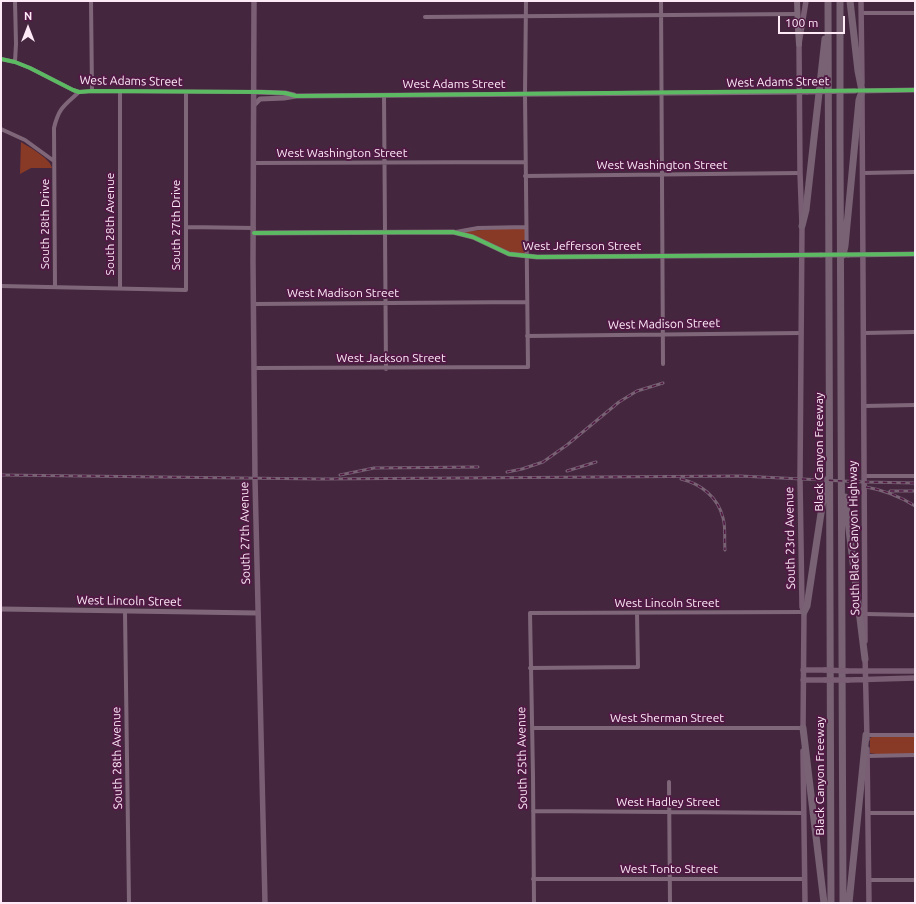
<!DOCTYPE html>
<style>
body{margin:0}
#map{position:relative;width:916px;height:904px;overflow:hidden;background:#44273e;font-family:Ubuntu,sans-serif}
canvas{display:block}
.frame{position:absolute;inset:0;border:2px solid #fee9f7;pointer-events:none}
.north{position:absolute;left:8px;top:8px;width:40px;height:40px;-webkit-text-stroke:3px #511a45;paint-order:stroke;rotate:0deg;font-size:11px;font-weight:700;line-height:16px;text-align:center;color:#fee9f7}
.north::after{content:'';display:block;margin:auto;width:14px;height:18px;background:#fee9f7;clip-path:polygon(50% 0,100% 100%,50% 72%,0 100%)}
.scale{position:absolute;left:778px;top:16px;width:67px;height:18px;box-sizing:border-box;border:2px solid #fee9f7;border-top:0;padding-left:5px;font-size:12px;line-height:14px;white-space:nowrap;color:#fee9f7;-webkit-text-stroke:3px #511a45;paint-order:stroke}
</style>
<div id="map">
<canvas width="916" height="904"></canvas>
<div class="frame"></div>
<div class="north">N</div>
<div class="scale">100 m</div>
</div>
<script>
const ctx = document.querySelector('canvas').getContext('2d');
ctx.lineJoin = 'round';
function paint(path, color) { ctx.fillStyle = color; ctx.fill(path, 'evenodd'); }
function strokePath(path, color, width, dash) { ctx.strokeStyle = color; ctx.lineWidth = width; ctx.lineCap = dash ? 'butt' : 'round'; ctx.setLineDash(dash || []); ctx.stroke(path); }
function write(font, color, halo, rows, align = 'center') {
  ctx.font = font + ' Ubuntu,sans-serif'; ctx.lineWidth = 4; ctx.setLineDash([]); ctx.textBaseline = 'middle'; ctx.strokeStyle = halo; ctx.fillStyle = color; for (const [text, x, y, turn = 0] of rows) {
    ctx.save(); ctx.translate(x, y); ctx.rotate((+turn || 0) * Math.PI / 180); ctx.textAlign = isNaN(turn) ? turn : align; if (halo) ctx.strokeText(text, 0, 0); ctx.fillText(text, 0, 0); ctx.restore();
  }
}
const green = new Path2D(`
 M 21,142 C 29,147 50,158 52,168 L 31,168 L 20,174 Z
 M 526,227 L 527,256 L 495,248 L 453,232 Z
 M 915,736 L 915,754 L 876,754 L 870,753 L 870,738 L 872,737 Z`);
const minor = new Path2D(`
 M 91,1 L 92,91
 M 661,1 L 663,364
 M 861,13 L 915,13
 M 425,17 L 797,14
 M 1,59 L 15,62 L 30,68 L 73,90 L 79,92 L 92,91 L 254,92
 M 15,62 L 16,44 L 15,1
 M 120,91 L 120,288
 M 384,95 L 386,369
 M 1,129 L 25,140 L 54,161
 M 254,163 L 525,162
 M 863,173 L 915,172
 M 525,176 L 800,173
 M 186,227 L 254,228
 M 456,232 L 478,228 L 526,227
 M 1,286 L 186,290 L 186,92
 M 55,287 L 54,128 C 59,107 65,105 79,92
 M 254,304 L 527,302
 M 864,333 L 915,332
 M 527,336 L 801,333
 M 254,368 L 528,367 L 525,94 L 526,1
 M 864,406 L 915,405
 M 864,476 L 915,476
 M 125,612 L 129,903
 M 866,614 L 915,615
 M 530,668 L 638,667 L 637,613
 M 532,728 L 803,728
 M 866,735 L 915,735
 M 867,756 L 915,755
 M 669,782 L 670,903
 M 533,811 L 803,813
 M 868,813 L 915,813
 M 533,879 L 804,879
 M 869,880 L 915,880
 M 534,903 L 533,776 L 530,613 L 804,612`);
const tertiary = new Path2D(`
 M 860,91 L 915,90
 M 254,92 L 285,93 L 294,95
 M 254,105 L 260,99 L 284,98 L 296,96 L 807,92
 M 254,233 L 453,232 L 473,237 L 509,254 L 537,257 L 821,255
 M 848,255 L 915,254
 M 1,609 L 257,613`);
const secondary = new Path2D(`
 M 254,1 L 253,262 L 255,479 L 265,903
 M 861,1 L 862,83
 M 862,95 L 865,641
 M 865,655 L 867,739
 M 803,670 L 825,670
 M 847,671 L 915,671
 M 803,680 L 825,680
 M 848,680 L 915,678
 M 803,732 L 804,612 L 802,607 L 800,479 L 802,226 L 800,173 L 799,44 L 806,1
 M 867,749 L 869,903
 M 803,751 L 805,903`);
const primary = new Path2D(`
 M 797,1 L 798,29 L 799,44`);
const motorway = new Path2D(`
 M 828,1 L 831,903
 M 840,1 L 840,139 L 843,903
 M 802,226 L 806,210 L 825,39
 M 843,255 L 845,246 L 859,100 L 862,91 L 858,71 L 850,1
 M 845,497 L 865,659
 M 804,612 L 807,606 L 826,480
 M 803,728 L 824,903
 M 849,903 L 866,735`);
const rail = new Path2D(`
 M 567,471 L 596,462
 M 507,472 L 522,469 L 543,462 L 567,445 L 619,402 L 637,391 L 663,383
 M 1,475 L 321,479 L 740,476 L 864,482 L 915,483
 M 340,475 L 374,468 L 478,467
 M 681,479 C 701,484 718,497 723,518 C 726,528 724,539 725,550
 M 866,487 C 884,490 899,496 915,506
 M 890,491 L 915,491`);
const tertiaryBridge = new Path2D(`
 M 807,92 L 855,91
 M 821,255 L 848,255`);
const secondaryBridge = new Path2D(`
 M 825,670 L 847,671
 M 825,680 L 848,680`);
const cycleway = new Path2D(`
 M 1,59 L 15,62 L 30,68 L 73,90 L 79,92 L 92,91 L 262,92 L 285,93 L 296,96 L 915,90
 M 254,233 L 453,232 L 473,237 L 509,254 L 537,257 L 915,254`);
const streetNames = [
 ["West Adams Street",131,81,1],
 ["West Adams Street",778,82,-1],
 ["West Adams Street",454,84],
 ["West Washington Street",342,153],
 ["West Washington Street",662,165],
 ["South 28th Drive",45,224,-90],
 ["South 28th Avenue",110,224,-90],
 ["South 27th Drive",176,225,-90],
 ["West Jefferson Street",582,246],
 ["West Madison Street",343,293],
 ["West Madison Street",664,324,-1],
 ["West Jackson Street",391,358],
 ["Black Canyon Freeway",819,452,-90],
 ["South 27th Avenue",245,533,-91],
 ["South 23rd Avenue",790,538,-91],
 ["South Black Canyon Highway",854,538,-91],
 ["West Lincoln Street",129,601,1],
 ["West Lincoln Street",667,603],
 ["West Sherman Street",667,718],
 ["South 28th Avenue",117,758,-91],
 ["South 25th Avenue",522,758,-91],
 ["Black Canyon Freeway",820,776,-90],
 ["West Hadley Street",668,802],
 ["West Tonto Street",669,869]
];
paint(green, '#893a27');
strokePath(minor, '#7f6779', 4);
strokePath(tertiary, '#7f6779', 5);
strokePath(secondary, '#7a5e74', 5.5);
strokePath(primary, '#7f677a', 6);
strokePath(motorway, '#786274', 7);
strokePath(rail, '#786274', 3);
strokePath(rail, '#511a45', 1.5, [4.5]);
strokePath(tertiaryBridge, '#7f6779', 5);
strokePath(secondaryBridge, '#7a5e74', 5.5);
strokePath(cycleway, '#5cba63', 4);
write('12px', '#fee9f7', '#511a45', streetNames);
</script>
